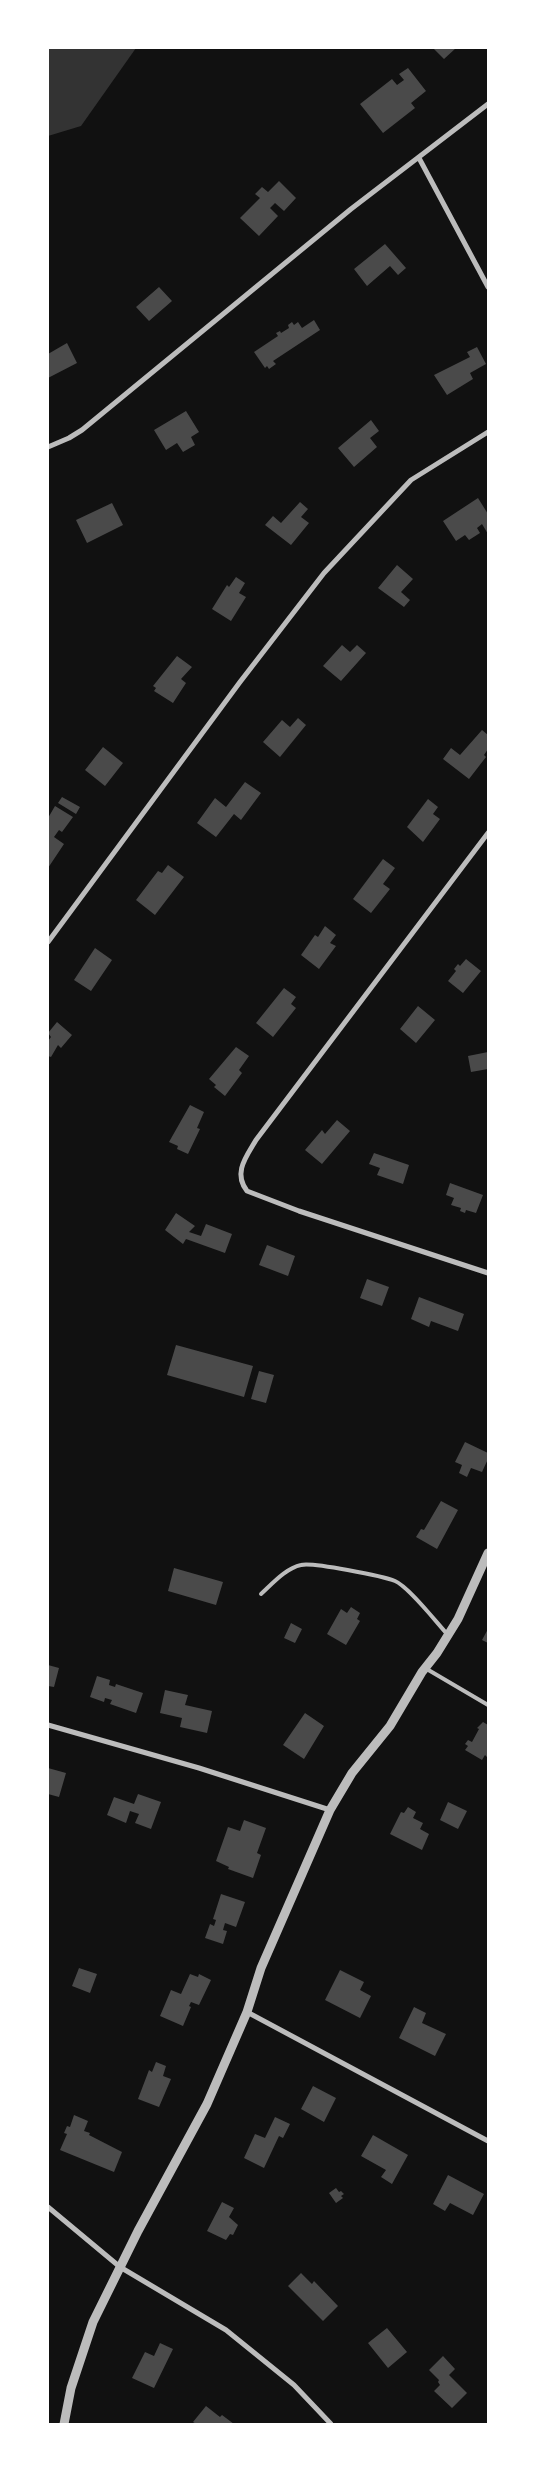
<!DOCTYPE html>
<style>
body{margin:0}
#map{position:relative;width:536px;height:2472px;overflow:hidden;background:#111;font-family:Jost,sans-serif}
canvas{display:block}
.frame{position:absolute;inset:0;border:49px solid #fff;pointer-events:none}
</style>
<div id="map">
<canvas width="536" height="2472"></canvas>
<div class="frame"></div>
</div>
<script>
const ctx = document.querySelector('canvas').getContext('2d');
ctx.lineJoin = 'round';
function paint(path, color) { ctx.fillStyle = color; ctx.fill(path, 'evenodd'); }
function strokePath(path, color, width, dash) { ctx.strokeStyle = color; ctx.lineWidth = width; ctx.lineCap = dash ? 'butt' : 'round'; ctx.setLineDash(dash || []); ctx.stroke(path); }
const water = new Path2D(`
 M 48,48 L 136,48 L 81,126 L 48,136 Z`);
const building = new Path2D(`
 M 433,48 L 456,48 L 444,59 Z
 M 408,68 L 426,91 L 411,103 L 415,108 L 383,133 L 360,104 L 392,79 L 397,85 L 404,80 L 399,74 Z
 M 279,181 L 296,198 L 284,211 L 275,203 L 270,208 L 278,216 L 259,236 L 240,218 L 260,198 L 255,194 L 262,187 L 268,192 Z
 M 385,244 L 406,268 L 398,275 L 390,266 L 367,286 L 354,269 Z
 M 159,287 L 172,301 L 149,321 L 136,307 Z
 M 314,320 L 320,330 L 273,361 L 276,364 L 269,369 L 267,366 L 265,368 L 254,352 L 278,336 L 276,333 L 280,331 L 281,333 L 289,328 L 288,325 L 292,322 L 294,325 L 298,322 L 302,328 Z
 M 67,343 L 77,363 L 48,378 L 48,354 Z
 M 477,347 L 486,364 L 470,373 L 473,379 L 447,395 L 434,375 L 470,357 L 467,352 Z
 M 186,411 L 199,432 L 191,437 L 195,445 L 183,452 L 177,443 L 166,450 L 154,430 Z
 M 371,420 L 379,431 L 370,438 L 377,447 L 354,467 L 338,448 Z
 M 478,498 L 488,514 L 488,534 L 482,524 L 477,528 L 480,533 L 469,540 L 465,535 L 456,541 L 443,521 Z
 M 300,502 L 308,509 L 301,517 L 309,523 L 291,545 L 265,525 L 273,516 L 281,523 Z
 M 112,503 L 123,525 L 87,543 L 76,520 Z
 M 397,565 L 413,579 L 401,592 L 410,600 L 404,607 L 378,588 Z
 M 236,577 L 245,583 L 239,593 L 246,597 L 231,621 L 212,609 L 227,585 L 229,587 Z
 M 342,645 L 350,652 L 357,645 L 366,653 L 341,681 L 323,666 Z
 M 177,656 L 192,667 L 181,679 L 186,683 L 173,703 L 154,691 L 156,688 L 153,686 Z
 M 298,718 L 306,725 L 280,757 L 263,742 L 282,720 L 290,727 Z
 M 482,730 L 488,735 L 488,749 L 484,755 L 486,757 L 469,779 L 443,759 L 451,748 L 460,755 Z
 M 103,747 L 123,763 L 105,786 L 85,770 Z
 M 245,782 L 261,793 L 241,820 L 234,814 L 216,837 L 197,823 L 215,798 L 226,807 Z
 M 62,797 L 80,807 L 76,814 L 58,803 Z
 M 428,799 L 438,807 L 433,814 L 440,819 L 423,842 L 407,827 Z
 M 55,806 L 73,817 L 62,832 L 59,830 L 54,837 L 64,844 L 48,868 L 48,818 Z
 M 383,859 L 395,868 L 383,884 L 390,889 L 371,913 L 353,899 Z
 M 168,865 L 184,877 L 155,915 L 136,900 L 158,871 L 162,873 Z
 M 325,926 L 336,935 L 330,943 L 336,946 L 319,969 L 301,955 L 315,935 L 318,937 Z
 M 95,948 L 112,960 L 91,991 L 74,980 Z
 M 466,959 L 481,971 L 463,993 L 448,981 L 456,971 L 454,969 L 458,964 L 460,966 Z
 M 284,988 L 296,997 L 291,1004 L 296,1008 L 273,1037 L 256,1023 Z
 M 418,1006 L 435,1020 L 416,1043 L 400,1029 Z
 M 57,1022 L 72,1035 L 61,1048 L 58,1045 L 51,1057 L 48,1056 L 48,1041 L 51,1037 L 48,1033 Z
 M 236,1047 L 249,1056 L 239,1070 L 242,1073 L 225,1096 L 214,1087 L 216,1085 L 209,1079 Z
 M 488,1052 L 488,1069 L 471,1072 L 468,1056 Z
 M 190,1105 L 204,1112 L 197,1128 L 200,1129 L 188,1154 L 177,1149 L 178,1146 L 169,1142 Z
 M 337,1120 L 350,1131 L 322,1164 L 305,1150 L 322,1130 L 325,1134 Z
 M 374,1153 L 409,1165 L 403,1184 L 377,1175 L 380,1168 L 369,1164 Z
 M 450,1183 L 483,1195 L 476,1213 L 466,1210 L 465,1213 L 460,1211 L 461,1208 L 451,1205 L 454,1198 L 446,1195 Z
 M 176,1213 L 195,1226 L 189,1232 L 201,1236 L 206,1224 L 232,1234 L 225,1253 L 186,1239 L 183,1244 L 165,1230 Z
 M 267,1245 L 295,1256 L 288,1276 L 259,1265 Z
 M 367,1279 L 389,1287 L 382,1306 L 360,1298 Z
 M 419,1297 L 464,1314 L 458,1331 L 431,1321 L 429,1327 L 411,1319 Z
 M 176,1345 L 253,1366 L 244,1397 L 167,1375 Z
 M 259,1371 L 274,1375 L 266,1403 L 251,1399 Z
 M 465,1442 L 488,1453 L 488,1459 L 482,1472 L 471,1468 L 467,1477 L 459,1473 L 462,1465 L 455,1462 Z
 M 441,1501 L 458,1510 L 437,1549 L 416,1537 L 421,1529 L 424,1530 Z
 M 174,1568 L 223,1582 L 216,1605 L 168,1591 Z
 M 351,1607 L 360,1613 L 357,1619 L 360,1621 L 346,1645 L 327,1634 L 341,1609 L 347,1613 Z
 M 291,1623 L 302,1629 L 295,1643 L 284,1638 Z
 M 488,1629 L 488,1643 L 482,1640 Z
 M 48,1665 L 59,1668 L 54,1687 L 48,1686 Z
 M 97,1676 L 110,1680 L 109,1685 L 115,1687 L 116,1684 L 143,1693 L 136,1713 L 110,1704 L 112,1700 L 105,1698 L 104,1702 L 90,1697 Z
 M 165,1690 L 188,1695 L 185,1705 L 212,1711 L 207,1733 L 180,1727 L 182,1718 L 160,1713 Z
 M 305,1713 L 324,1726 L 304,1759 L 283,1745 Z
 M 483,1722 L 488,1725 L 488,1758 L 485,1755 L 482,1760 L 465,1750 L 468,1746 L 465,1744 L 468,1740 L 472,1742 L 479,1729 L 477,1728 Z
 M 48,1768 L 66,1773 L 59,1797 L 48,1794 Z
 M 138,1794 L 161,1802 L 151,1829 L 135,1823 L 139,1814 L 130,1811 L 126,1823 L 107,1815 L 114,1797 L 134,1804 Z
 M 448,1802 L 467,1811 L 458,1829 L 440,1820 Z
 M 408,1807 L 416,1812 L 413,1818 L 423,1823 L 420,1829 L 429,1834 L 422,1850 L 390,1834 L 401,1812 L 404,1813 Z
 M 244,1820 L 266,1828 L 257,1853 L 261,1855 L 253,1878 L 228,1869 L 229,1867 L 216,1861 L 228,1827 L 240,1831 Z
 M 221,1894 L 245,1902 L 236,1927 L 225,1923 L 223,1930 L 227,1931 L 223,1944 L 205,1938 L 210,1924 L 214,1926 L 216,1920 L 213,1919 Z
 M 79,1968 L 97,1974 L 90,1993 L 72,1986 Z
 M 340,1970 L 364,1982 L 360,1990 L 371,1996 L 360,2018 L 325,2000 Z
 M 190,1974 L 198,1977 L 199,1974 L 211,1980 L 199,2005 L 191,2002 L 189,2006 L 191,2007 L 183,2026 L 160,2016 L 171,1990 L 181,1994 Z
 M 414,2007 L 426,2013 L 422,2023 L 446,2034 L 435,2056 L 399,2038 Z
 M 156,2062 L 166,2066 L 163,2076 L 171,2079 L 159,2107 L 138,2099 L 149,2070 L 152,2072 Z
 M 313,2086 L 336,2098 L 324,2122 L 301,2109 Z
 M 74,2115 L 88,2121 L 84,2131 L 90,2133 L 89,2135 L 122,2152 L 114,2172 L 60,2150 L 67,2134 L 64,2133 L 67,2126 L 70,2127 Z
 M 275,2117 L 290,2124 L 283,2138 L 279,2136 L 264,2168 L 244,2158 L 255,2134 L 265,2138 Z
 M 373,2135 L 408,2155 L 392,2184 L 381,2177 L 386,2170 L 361,2156 Z
 M 448,2175 L 484,2194 L 473,2215 L 450,2203 L 445,2211 L 433,2204 Z
 M 336,2188 L 339,2192 L 341,2191 L 344,2194 L 341,2196 L 343,2198 L 336,2203 L 329,2193 Z
 M 222,2202 L 234,2208 L 229,2217 L 238,2225 L 233,2235 L 230,2234 L 226,2240 L 207,2231 Z
 M 301,2273 L 312,2284 L 314,2281 L 338,2306 L 323,2321 L 288,2286 Z
 M 387,2328 L 407,2352 L 388,2368 L 368,2343 Z
 M 160,2343 L 173,2349 L 154,2388 L 132,2378 L 145,2352 L 154,2356 Z
 M 443,2356 L 455,2369 L 449,2375 L 467,2393 L 452,2408 L 434,2391 L 440,2385 L 438,2382 L 439,2380 L 429,2370 Z
 M 206,2406 L 220,2417 L 222,2415 L 234,2424 L 196,2424 L 193,2422 Z`);
const service = new Path2D(`
 M 261,1594 C 272,1584 286,1568 301,1565 C 312,1562 383,1576 395,1581 C 409,1587 436,1622 448,1635
 M 425,1668 L 488,1705`);
const minor = new Path2D(`
 M 419,158 L 488,287
 M 48,447 L 69,438 L 82,430 L 351,209 L 488,104
 M 488,833 L 256,1140 C 246,1157 233,1173 247,1191 L 299,1211 L 488,1273
 M 48,942 L 240,682 L 324,573 L 411,480 L 488,432
 M 48,1725 L 199,1768 L 330,1810
 M 247,2012 L 488,2141
 M 48,2207 L 120,2267 L 226,2330 L 294,2385 L 331,2424`);
const tertiary = new Path2D(`
 M 64,2424 L 71,2388 L 93,2322 L 138,2231 L 207,2104 L 247,2012 L 261,1968 L 330,1810 L 352,1773 L 390,1726 L 422,1672 L 437,1653 L 458,1619 L 488,1553`);
paint(water, '#333');
paint(building, '#4a4a4a');
strokePath(service, '#bcbcbc', 4);
strokePath(minor, '#bcbcbc', 5);
strokePath(tertiary, '#bcbcbc', 9);
</script>
